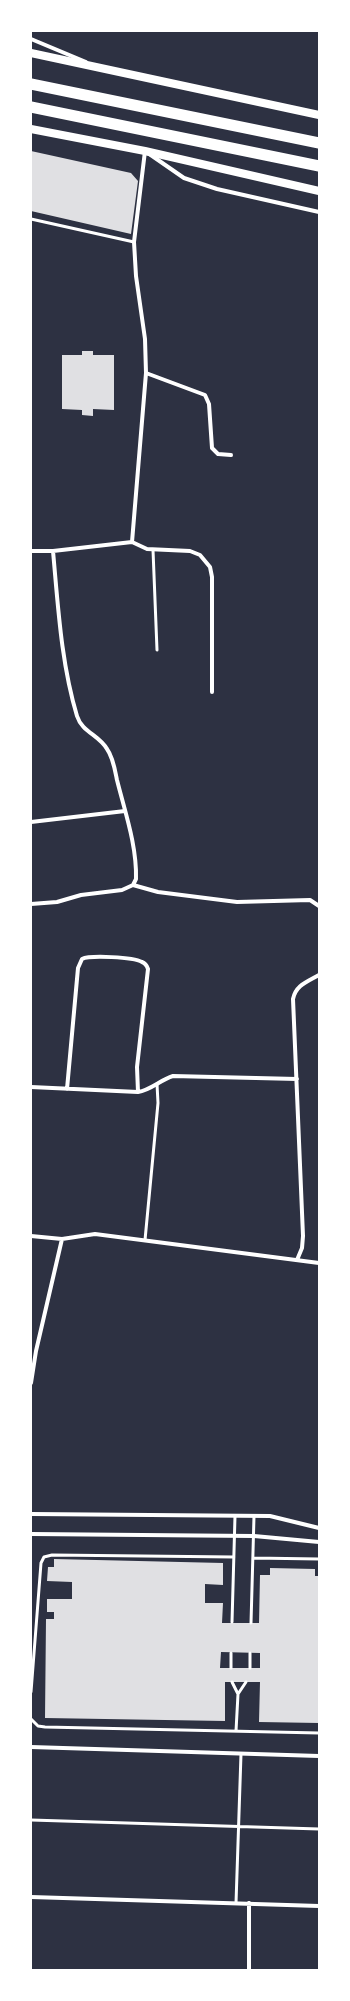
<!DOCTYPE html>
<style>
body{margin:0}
#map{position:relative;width:350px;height:2001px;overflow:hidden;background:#2d3142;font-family:"Source Sans 3",sans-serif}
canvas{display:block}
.frame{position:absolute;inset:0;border:32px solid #fff;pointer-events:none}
</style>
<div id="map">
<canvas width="350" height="2001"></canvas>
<div class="frame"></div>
</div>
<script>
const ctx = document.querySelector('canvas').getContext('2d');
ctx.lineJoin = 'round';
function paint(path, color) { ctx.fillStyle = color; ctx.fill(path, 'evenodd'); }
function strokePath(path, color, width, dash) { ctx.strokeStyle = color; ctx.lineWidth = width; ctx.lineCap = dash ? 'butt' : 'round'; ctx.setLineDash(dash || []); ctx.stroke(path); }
const building = new Path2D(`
 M 31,151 L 131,173 L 138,181 L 131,234 L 31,211 Z
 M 82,351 L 93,351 L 93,355 L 114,355 L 114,410 L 93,409 L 93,416 L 82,415 L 82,410 L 62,409 L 62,355 L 82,355 Z
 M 54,1559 L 223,1563 L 223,1585 L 205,1584 L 205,1603 L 223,1603 L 222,1623 L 259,1623 L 260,1575 L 270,1575 L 270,1568 L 315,1569 L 315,1576 L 319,1576 L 319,1723 L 259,1722 L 260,1682 L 225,1682 L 225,1721 L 45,1718 L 46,1619 L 54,1619 L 54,1612 L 47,1612 L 47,1599 L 72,1599 L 72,1582 L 47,1581 L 48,1567 L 54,1567 ZM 221,1652 L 260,1653 L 260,1668 L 220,1668 Z`);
const service = new Path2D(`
 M 31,219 L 134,242
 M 153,550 L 157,650
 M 145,1240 L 158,1103 L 157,1084
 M 253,1558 L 319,1559
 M 232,1622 L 235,1516
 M 251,1623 L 254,1516
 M 231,1668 L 231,1653
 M 250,1668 L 250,1653
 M 232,1682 L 238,1694 L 236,1731
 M 31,1692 L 41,1563 L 44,1557 L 52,1555 L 234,1557
 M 238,1694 L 246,1682
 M 31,1719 L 38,1726 L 45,1727 L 319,1733
 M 31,1820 L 319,1829
 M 236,1903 L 241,1754`);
const minor = new Path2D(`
 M 31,39 L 86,62
 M 146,373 L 205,395 L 209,404 L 212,448 L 218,454 L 231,455
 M 132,542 L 146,373 L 145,339 L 136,276 L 134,242 L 145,151 L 184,178 L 217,189 L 319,212
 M 31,551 L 53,551 L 132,542 L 147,549 L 190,551 L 200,555 L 210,567 L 212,577 L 212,692
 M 31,822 L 125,811
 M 133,885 L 158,892 L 237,902 L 310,900 L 319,906
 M 31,904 L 57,902 L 81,895 L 122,890 L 133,885 L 136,879 C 137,846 125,812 117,780 C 115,770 113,757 107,749 C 99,735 82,732 77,716 C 61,663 58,605 53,551
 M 31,1087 L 138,1092 C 151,1090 160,1080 173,1076 L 297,1079
 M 67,1089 L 78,968 L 82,959 C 90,955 133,957 142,962 C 145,963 147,966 148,969 L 137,1067 L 138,1092
 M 31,1236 L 62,1239 L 95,1234 L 319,1263
 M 297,1260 L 302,1248 L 303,1236 L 293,999 C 296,985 307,982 319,975
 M 31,1383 L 36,1351 L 62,1239
 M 31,1514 L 270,1516 L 319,1528
 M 31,1534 L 254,1536 L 319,1542
 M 31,1747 L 319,1756
 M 31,1897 L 319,1906
 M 249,1970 L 249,1903`);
const secondary = new Path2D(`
 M 31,53 L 319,115
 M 31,129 L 145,151 L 319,191`);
const trunk = new Path2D(`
 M 31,84 L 319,143
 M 31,107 L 319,166`);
paint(building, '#e0e0e3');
strokePath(service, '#fff', 3);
strokePath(minor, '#fff', 4);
strokePath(secondary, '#fff', 8);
strokePath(trunk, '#fff', 11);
</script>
